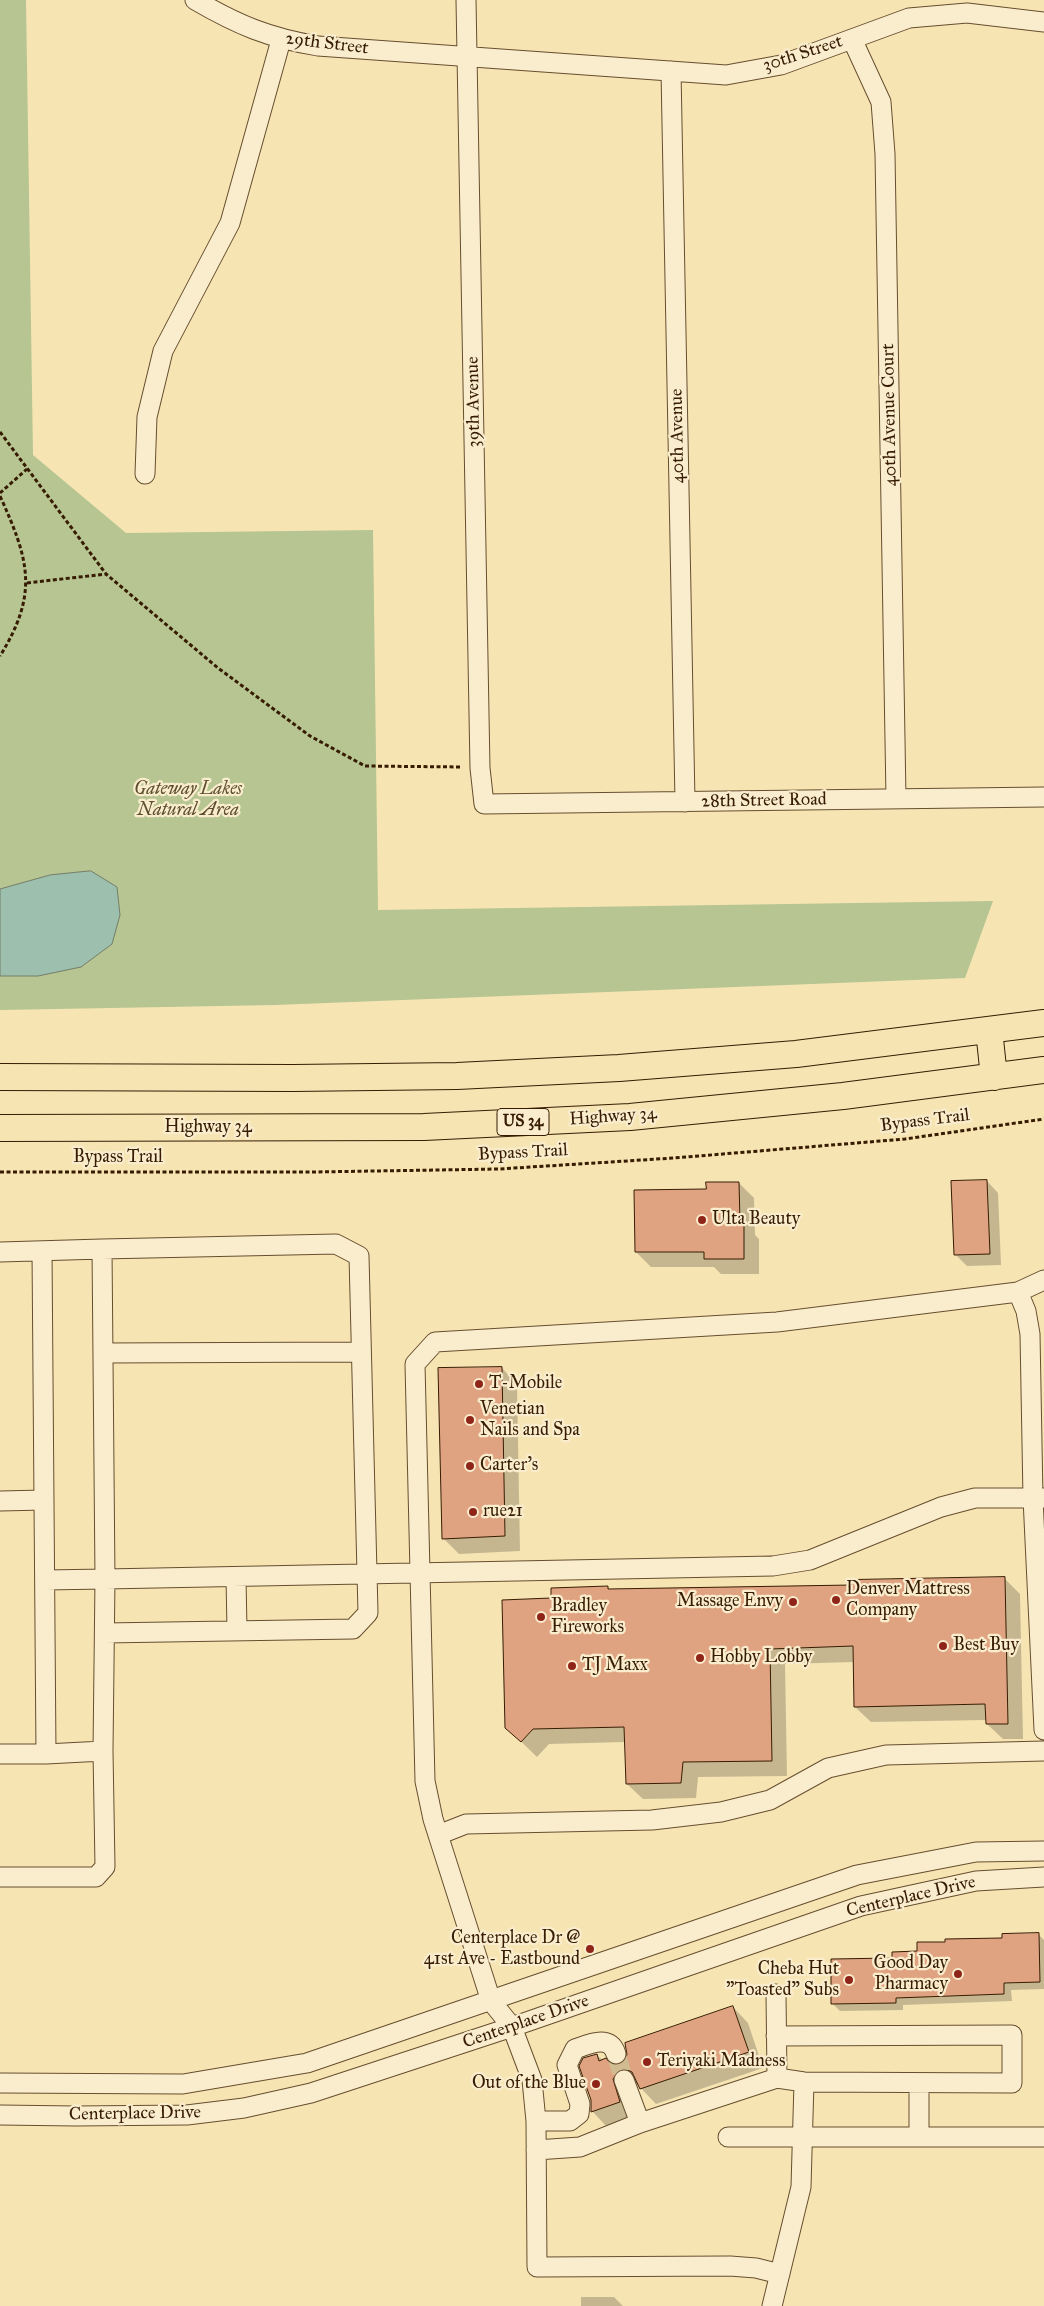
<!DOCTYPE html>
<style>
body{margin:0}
canvas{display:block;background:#f6e4b3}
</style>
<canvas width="1044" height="2306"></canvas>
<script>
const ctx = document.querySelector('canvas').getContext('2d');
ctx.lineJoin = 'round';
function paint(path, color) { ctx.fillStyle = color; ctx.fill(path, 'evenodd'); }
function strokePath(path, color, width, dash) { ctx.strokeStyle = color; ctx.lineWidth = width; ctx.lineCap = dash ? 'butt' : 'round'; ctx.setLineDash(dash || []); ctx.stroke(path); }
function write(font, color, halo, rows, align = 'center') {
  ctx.font = font + ' "IM FELL Great Primer",serif'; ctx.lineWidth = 4.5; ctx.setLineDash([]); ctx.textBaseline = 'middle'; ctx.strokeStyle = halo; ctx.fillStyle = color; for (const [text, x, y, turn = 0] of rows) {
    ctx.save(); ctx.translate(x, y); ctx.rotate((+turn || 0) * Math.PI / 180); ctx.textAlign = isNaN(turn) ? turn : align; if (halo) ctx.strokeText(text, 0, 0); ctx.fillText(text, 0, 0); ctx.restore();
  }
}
const green = new Path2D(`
 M 0,0 L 26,0 L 33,455 L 126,533 L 373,530 L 378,910 L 993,901 L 965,978 L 275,1005 L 0,1010 Z`);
const water = new Path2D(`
 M 91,871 L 117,887 L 120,915 L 112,944 L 81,967 L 38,976 L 0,976 L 0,889 L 50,875 Z`);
const shadow = new Path2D(`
 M 987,1181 L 998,1193 L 1001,1265 L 967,1266 L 955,1254 Z
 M 739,1183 L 754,1198 L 755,1235 L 759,1239 L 759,1274 L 721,1274 L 714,1267 L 651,1267 L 636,1252 L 707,1190 Z
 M 502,1368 L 517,1384 L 520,1551 L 459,1554 L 443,1538 Z
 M 1004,1578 L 1020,1594 L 1023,1739 L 1003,1739 L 987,1724 L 987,1720 L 871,1722 L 855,1707 L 854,1662 L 785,1664 L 787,1776 L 698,1777 L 696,1798 L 643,1799 L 627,1784 L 626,1742 L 549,1744 L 537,1757 L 506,1727 L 552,1600 L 607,1587 L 610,1590 L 853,1586 Z
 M 1039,1935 L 1044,1940 L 1044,1989 L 1011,1990 L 1012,2001 L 903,2005 L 903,2010 L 840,2011 L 833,2004 L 893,1959 L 946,1943 Z
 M 733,2007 L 748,2023 L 763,2068 L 656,2104 L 637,2084 L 631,2088 L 634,2117 L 607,2127 L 592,2111 L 596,2055 L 610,2065 L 621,2066 Z
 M 581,2297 L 614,2297 L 623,2306 L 581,2306 Z`);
const building = new Path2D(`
 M 987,1180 L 990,1254 L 954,1255 L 951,1181 Z
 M 706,1182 L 739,1182 L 740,1222 L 744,1222 L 744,1259 L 704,1259 L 704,1252 L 635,1252 L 634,1190 L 706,1189 Z
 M 502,1367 L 505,1536 L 442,1539 L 438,1368 Z
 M 1005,1577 L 1008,1724 L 986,1724 L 985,1704 L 854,1707 L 853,1646 L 770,1649 L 772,1761 L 683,1762 L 681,1783 L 626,1784 L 624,1727 L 533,1729 L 521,1742 L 505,1728 L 502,1600 L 551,1598 L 551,1588 L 608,1586 L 608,1589 L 851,1585 L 851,1580 Z
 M 1039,1933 L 1040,1982 L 1004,1983 L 1004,1994 L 896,1998 L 896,2003 L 831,2004 L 831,1959 L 892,1958 L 892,1952 L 917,1951 L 917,1942 L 945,1942 L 945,1939 L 1002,1938 L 1002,1934 Z
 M 733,2006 L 749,2052 L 640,2089 L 632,2072 L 625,2069 L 620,2070 L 613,2079 L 620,2102 L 591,2112 L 591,2100 L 579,2066 L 583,2058 L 597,2054 L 599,2061 L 606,2058 L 610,2063 L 620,2064 L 627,2055 L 625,2043 Z`);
const minorTunnel = new Path2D(`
 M 616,2054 L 624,2080`);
const path = new Path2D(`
 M 0,432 L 106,574 L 218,668 L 310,736 L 365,766 L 462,767
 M 0,493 L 27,469
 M 0,496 C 29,560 39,593 0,656
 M 27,583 L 106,574
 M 0,1172 L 314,1172 L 499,1169 L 674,1158 L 905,1139 L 1044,1119`);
const minor = new Path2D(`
 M 195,0 C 238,25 269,38 318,46 L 726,75 L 781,65 L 909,18 L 967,13 L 1044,22
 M 466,0 L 480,768 L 484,804 L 1044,797
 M 852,39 L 881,102 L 885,154 L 896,798
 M 671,71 L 685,802
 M 145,474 L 147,417 L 163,351 L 230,223 L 281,40
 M 0,1252 L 102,1249
 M 1018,1292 L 1026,1311 L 1030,1334 L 1033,1498 L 1044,1730
 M 103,1353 L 360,1352
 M 0,1501 L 44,1500
 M 236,1577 L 237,1631
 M 45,1580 L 105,1579 L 102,1249 L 336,1244 L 359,1256 L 368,1613 L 353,1629 L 105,1633
 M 0,1754 L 46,1754 L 42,1251
 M 46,1754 L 103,1751
 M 438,1835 L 466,1824 L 652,1820 L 721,1812 L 770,1800 L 828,1768 L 886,1755 L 1044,1751
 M 0,1877 L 96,1877 L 105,1867 L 103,1751 L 105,1579 L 773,1566 L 810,1560 L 941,1507 L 975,1498 L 1044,1498
 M 776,1994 L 777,2078
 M 624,2080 L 640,2123
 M 0,2083 L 183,2084 L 307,2063 L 857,1875 L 976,1852 L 1044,1851
 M 919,2083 L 919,2137
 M 0,2115 L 75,2116 L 187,2115 L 244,2108 L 311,2093 L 512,2027 L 861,1906 L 976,1881 L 1044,1877
 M 536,2121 L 570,2121 L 579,2114 L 580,2104 L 567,2065 L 575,2049 C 589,2044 610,2034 616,2054
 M 728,2137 L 1044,2137
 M 536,2150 L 580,2147 L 640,2123 L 777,2078 L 804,2082 L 1012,2083 L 1012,2035 L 776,2036
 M 780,2274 L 756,2268 L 730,2266 L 537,2267 L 536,2121 L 532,2080 L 512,2027 L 491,2001 L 433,1819 L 425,1781 L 415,1364 L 435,1342 L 777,1322 L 1018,1292 L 1044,1280
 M 772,2306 L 801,2187 L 804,2082`);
const highway = new Path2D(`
 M 989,1030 L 994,1077
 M 0,1077 L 293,1078 L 457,1076 L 619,1068 L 796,1054 L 1044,1023
 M 0,1128 L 424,1127 L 630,1117 L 843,1096 L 1044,1070`);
const markers = [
 [702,1220,5,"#8f2418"],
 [479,1384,5,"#8f2418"],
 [470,1420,5,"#8f2418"],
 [470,1466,5,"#8f2418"],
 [473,1512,5,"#8f2418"],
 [836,1600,5,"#8f2418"],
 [793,1602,5,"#8f2418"],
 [541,1617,5,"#8f2418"],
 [943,1646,5,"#8f2418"],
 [700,1658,5,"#8f2418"],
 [572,1666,5,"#8f2418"],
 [590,1949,5,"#8f2418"],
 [958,1974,5,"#8f2418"],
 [849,1980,5,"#8f2418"],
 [647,2062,5,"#8f2418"],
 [596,2084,5,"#8f2418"]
];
const shields = [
 [523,1122,52]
];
const shieldNames = [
 ["US 34",523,1122]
];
const streetNames = [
 ["29th Street",327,44,7],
 ["30th Street",803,54,-18],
 ["39th Avenue",474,402,-91],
 ["40th Avenue Court",890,415,-91],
 ["40th Avenue",678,436,-91],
 ["28th Street Road",764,801,-1],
 ["Highway 34",613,1117,-4],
 ["Bypass Trail",925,1121,-7],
 ["Highway 34",208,1128],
 ["Bypass Trail",523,1153,-3],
 ["Bypass Trail",118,1158],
 ["Centerplace Drive",911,1897,-13],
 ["Centerplace Drive",526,2022,-19],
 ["Centerplace Drive",135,2114,-1]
];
const parkNames = [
 ["Gateway Lakes",188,790],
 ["Natural Area",188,811]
];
const poiNames = [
 ["Ulta Beauty",712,1220],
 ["T-Mobile",489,1384],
 ["Venetian",480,1410],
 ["Nails and Spa",480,1431],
 ["Carter's",480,1466],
 ["rue21",483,1512],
 ["Denver Mattress",846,1590],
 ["Company",846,1611],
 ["Massage Envy",783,1602,"right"],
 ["Bradley",551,1607],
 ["Fireworks",551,1628],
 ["Best Buy",953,1646],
 ["Hobby Lobby",710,1658],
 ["TJ Maxx",582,1666],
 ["Centerplace Dr @",580,1939,"right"],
 ["41st Ave - Eastbound",580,1960,"right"],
 ["Good Day",948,1964,"right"],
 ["Pharmacy",948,1985,"right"],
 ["Cheba Hut",839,1970,"right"],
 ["\"Toasted\" Subs",839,1991,"right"],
 ["Teriyaki Madness",657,2062],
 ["Out of the Blue",586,2084,"right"]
];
paint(green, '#b6c591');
paint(water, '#9dbfad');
strokePath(water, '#747e69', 1);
paint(shadow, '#0003');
paint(building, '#dfa382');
strokePath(building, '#371c02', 1);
strokePath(minorTunnel, '#d0bc90', 19, [19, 9]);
strokePath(minor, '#674e2e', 21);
strokePath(highway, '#371c02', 28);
strokePath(path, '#371c02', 3, [4, 2.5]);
strokePath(minor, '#f9edce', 19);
strokePath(highway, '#f6e4b3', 26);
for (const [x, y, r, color] of markers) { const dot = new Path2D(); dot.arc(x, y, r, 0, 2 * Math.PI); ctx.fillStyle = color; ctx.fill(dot); strokePath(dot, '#f9edce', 2); }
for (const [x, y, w] of shields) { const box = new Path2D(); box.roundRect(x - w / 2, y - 13.5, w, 27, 4); ctx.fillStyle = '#f9edce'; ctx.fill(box); strokePath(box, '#371c02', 1); }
write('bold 16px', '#371c02', null, shieldNames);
write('18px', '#371c02', '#f9edce', streetNames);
write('italic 18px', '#5d4f2d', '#f9edce', parkNames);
write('18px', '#371c02', '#f9edce', poiNames, 'left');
</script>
